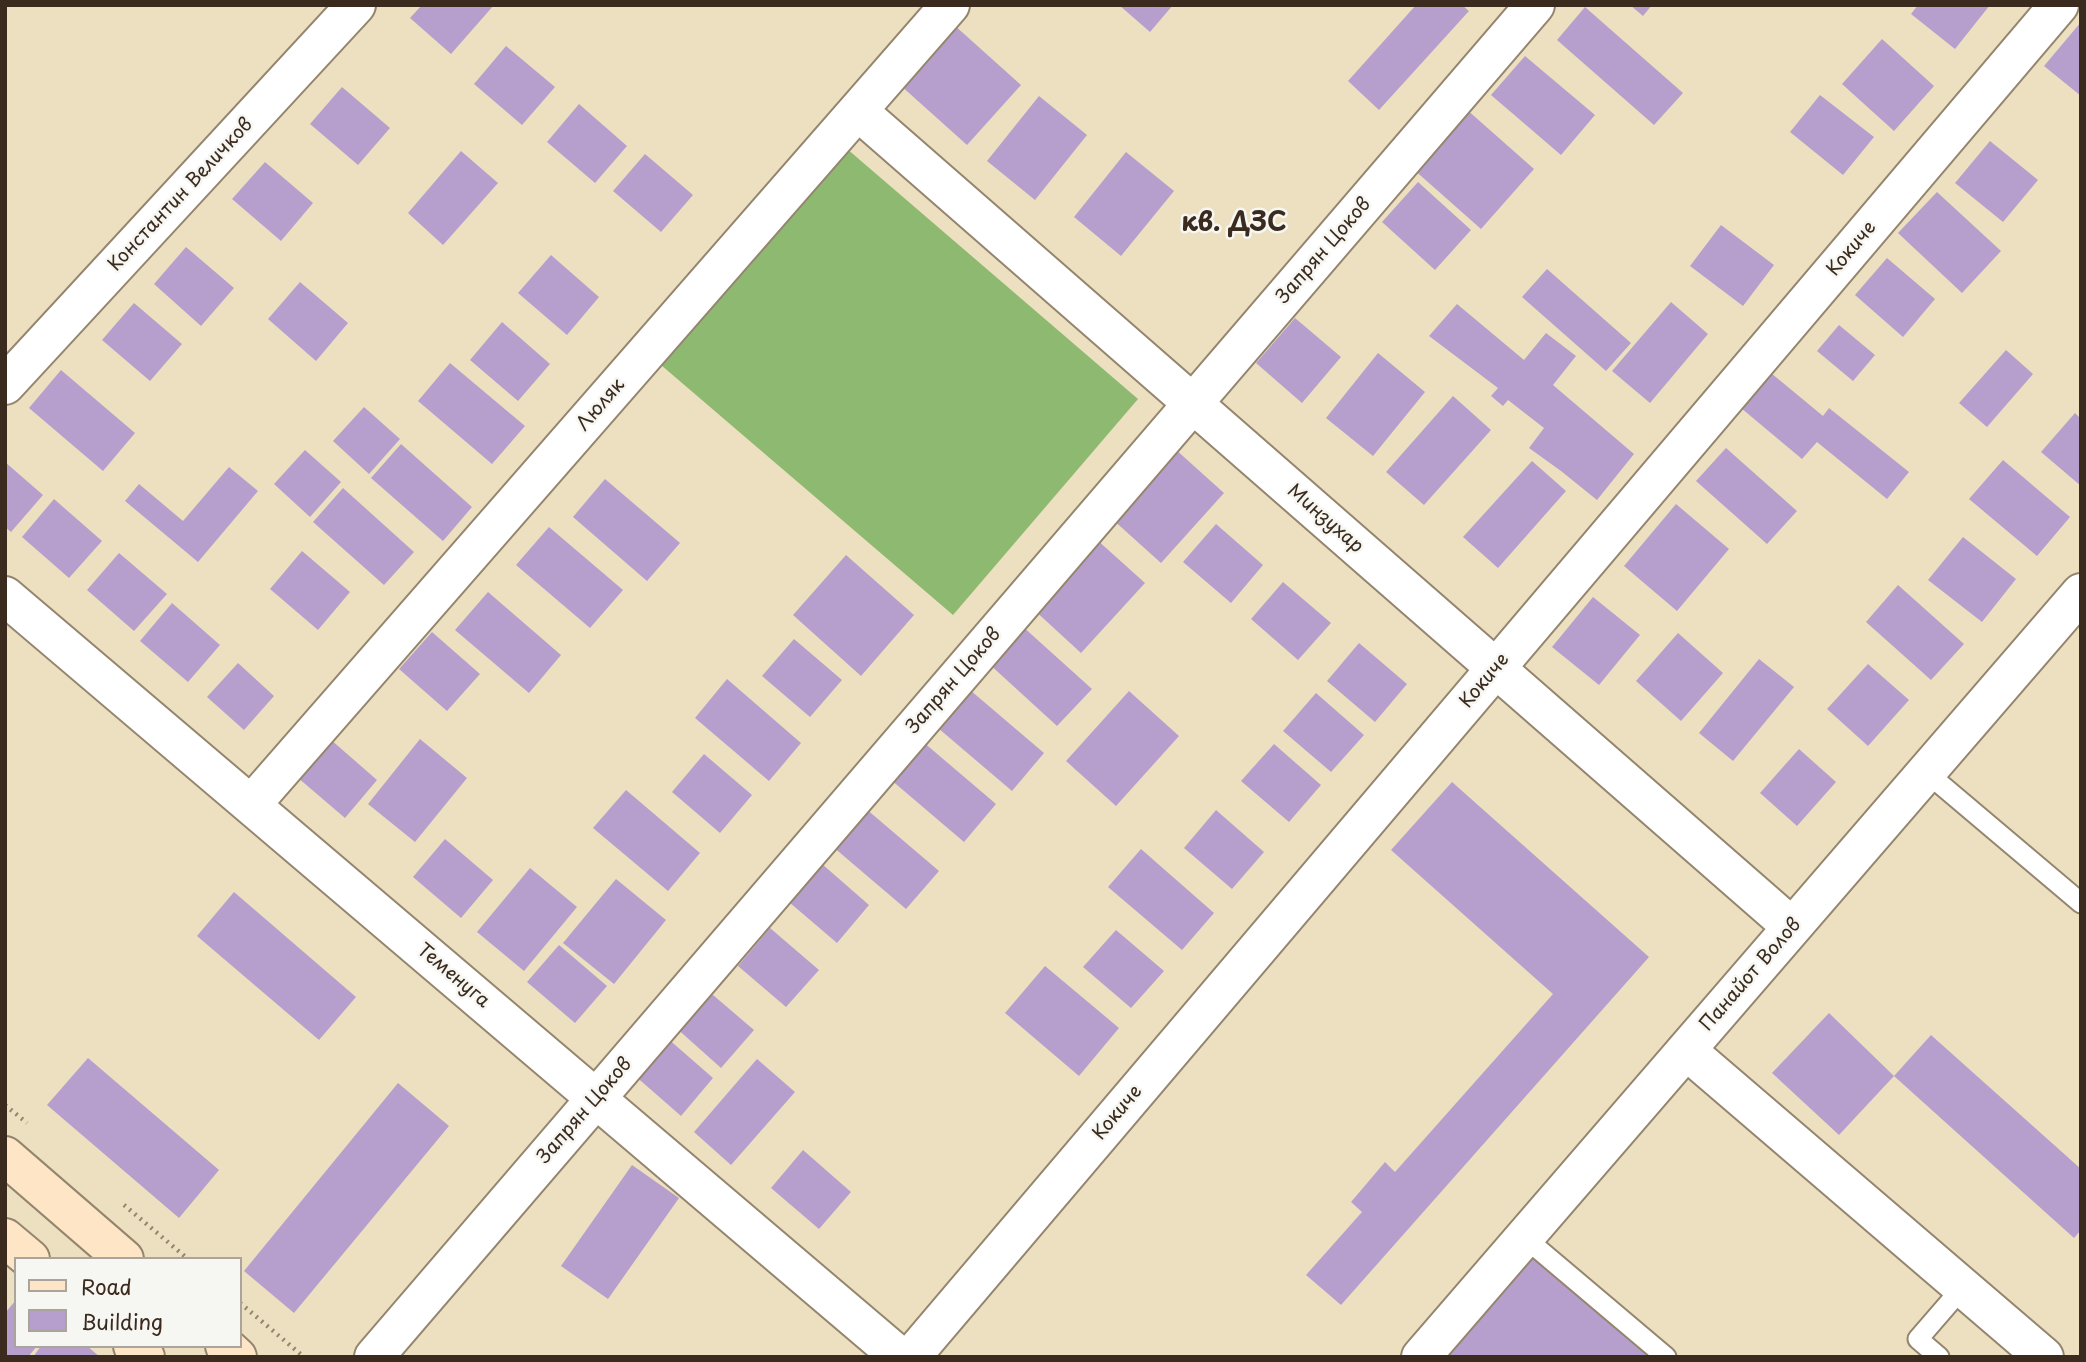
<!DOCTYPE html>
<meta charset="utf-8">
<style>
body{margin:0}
#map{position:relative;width:2086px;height:1362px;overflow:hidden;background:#ece0c0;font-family:"Playpen Sans",sans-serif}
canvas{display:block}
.frame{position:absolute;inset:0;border:7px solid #3b2a1e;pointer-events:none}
.legend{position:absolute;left:14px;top:1257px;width:228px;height:91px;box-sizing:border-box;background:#f6f6f2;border:2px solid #aba49d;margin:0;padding:9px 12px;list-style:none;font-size:21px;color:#3b2a1e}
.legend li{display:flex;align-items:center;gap:14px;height:35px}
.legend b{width:35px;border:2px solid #aba49d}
</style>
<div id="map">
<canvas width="2086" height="1362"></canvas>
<div class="frame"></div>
<ul class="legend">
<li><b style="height:9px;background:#fde5c5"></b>Road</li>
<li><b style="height:19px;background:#b69fcc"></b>Building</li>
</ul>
</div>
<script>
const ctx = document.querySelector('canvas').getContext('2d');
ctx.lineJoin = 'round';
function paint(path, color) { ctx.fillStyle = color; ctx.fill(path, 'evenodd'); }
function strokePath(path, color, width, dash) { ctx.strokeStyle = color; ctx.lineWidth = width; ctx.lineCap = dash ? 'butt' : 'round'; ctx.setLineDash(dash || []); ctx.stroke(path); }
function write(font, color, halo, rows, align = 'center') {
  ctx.font = font + ' "Playpen Sans",sans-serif'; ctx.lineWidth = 5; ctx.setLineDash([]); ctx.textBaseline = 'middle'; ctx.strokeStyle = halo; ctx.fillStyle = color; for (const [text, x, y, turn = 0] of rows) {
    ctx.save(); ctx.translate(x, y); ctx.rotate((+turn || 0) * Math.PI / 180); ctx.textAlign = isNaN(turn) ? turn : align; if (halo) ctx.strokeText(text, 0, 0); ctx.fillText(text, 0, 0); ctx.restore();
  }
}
const forest = new Path2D(`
 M 846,148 L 1138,399 L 953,615 L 661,365 Z`);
const building = new Path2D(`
 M 422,5 L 494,5 L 451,54 L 410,18 Z
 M 1119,5 L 1173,5 L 1150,32 Z
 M 1416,5 L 1462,5 L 1469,11 L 1379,110 L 1348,81 Z
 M 1630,5 L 1652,5 L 1643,16 Z
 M 1918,5 L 1990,5 L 1955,49 L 1911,14 Z
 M 1585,7 L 1683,93 L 1654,125 L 1557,40 Z
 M 2081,22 L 2081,96 L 2044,66 Z
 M 953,24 L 1021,85 L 967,145 L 899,84 Z
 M 1882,39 L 1934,86 L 1894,131 L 1842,84 Z
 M 506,46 L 555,87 L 522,125 L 474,84 Z
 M 1525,56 L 1595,115 L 1561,155 L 1491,95 Z
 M 342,87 L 390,128 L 358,165 L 310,124 Z
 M 1820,95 L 1874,137 L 1843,175 L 1790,132 Z
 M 1039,96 L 1087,135 L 1035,200 L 987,161 Z
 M 579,104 L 627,146 L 595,183 L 547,142 Z
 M 1465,108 L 1534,169 L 1481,229 L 1412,168 Z
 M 1990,141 L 2038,180 L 2003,222 L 1955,183 Z
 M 461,151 L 498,183 L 443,245 L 408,213 Z
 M 1126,152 L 1174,191 L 1121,256 L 1074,217 Z
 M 645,154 L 693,195 L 661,232 L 613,191 Z
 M 265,162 L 313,203 L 281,241 L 232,199 Z
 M 1418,182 L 1471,230 L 1435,270 L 1382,222 Z
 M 1937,192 L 2001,251 L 1962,293 L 1898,233 Z
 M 1721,225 L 1774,265 L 1743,306 L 1690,266 Z
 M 186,247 L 234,288 L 201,326 L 154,284 Z
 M 551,255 L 599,297 L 567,335 L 518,293 Z
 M 1887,258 L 1935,299 L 1903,337 L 1855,295 Z
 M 1547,269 L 1631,343 L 1606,371 L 1522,297 Z
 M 300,282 L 348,323 L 316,361 L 268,319 Z
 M 1671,302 L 1708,334 L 1650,403 L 1612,371 Z
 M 134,303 L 182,344 L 150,381 L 102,340 Z
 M 1457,304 L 1524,360 L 1546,333 L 1576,356 L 1553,385 L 1634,454 L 1597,500 L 1561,471 L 1529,448 L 1544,428 L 1508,400 L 1503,406 L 1491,396 L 1498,388 L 1429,336 Z
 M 1295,318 L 1341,357 L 1302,403 L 1256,363 Z
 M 502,322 L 550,364 L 518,401 L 470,360 Z
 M 1839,325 L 1875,355 L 1853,381 L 1817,351 Z
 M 2006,350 L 2033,374 L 1987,427 L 1959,403 Z
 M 1378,353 L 1425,392 L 1373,456 L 1326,418 Z
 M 450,363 L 525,426 L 492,464 L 418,401 Z
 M 61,370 L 135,433 L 103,471 L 29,408 Z
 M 1771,373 L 1823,416 L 1829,408 L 1909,472 L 1887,499 L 1817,442 L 1802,459 L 1741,408 Z
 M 1453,396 L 1491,430 L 1424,505 L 1386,472 Z
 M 364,407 L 400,439 L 369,474 L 333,441 Z
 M 2075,413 L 2081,419 L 2081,486 L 2041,452 Z
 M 401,444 L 472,507 L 443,541 L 371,478 Z
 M 1174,448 L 1224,493 L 1161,563 L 1111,518 Z
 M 1726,448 L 1797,511 L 1767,544 L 1696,481 Z
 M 305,450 L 341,482 L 310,517 L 274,484 Z
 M 2003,460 L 2070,517 L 2037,556 L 1969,499 Z
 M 1532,461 L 1566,491 L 1498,568 L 1463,537 Z
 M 5,462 L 43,495 L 11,532 L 5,527 Z
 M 229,467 L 258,491 L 198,562 L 125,501 L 139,484 L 183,521 Z
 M 605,479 L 680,543 L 647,581 L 573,517 Z
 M 343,488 L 414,552 L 384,585 L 313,522 Z
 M 54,499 L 102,541 L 69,578 L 22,537 Z
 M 1676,504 L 1729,549 L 1677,611 L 1624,566 Z
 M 1216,524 L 1263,565 L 1231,603 L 1183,562 Z
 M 549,527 L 623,590 L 590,628 L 516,565 Z
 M 1963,537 L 2016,579 L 1982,622 L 1928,580 Z
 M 1095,538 L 1145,583 L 1081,653 L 1032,608 Z
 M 302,551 L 350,592 L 318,630 L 270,589 Z
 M 119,553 L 167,594 L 134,631 L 87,590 Z
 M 846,555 L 914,615 L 861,676 L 793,615 Z
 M 1283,582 L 1331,623 L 1298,660 L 1251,619 Z
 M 1898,585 L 1964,644 L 1931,680 L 1866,622 Z
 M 488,592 L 561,655 L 529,693 L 455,630 Z
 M 1593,597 L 1640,635 L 1599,685 L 1552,647 Z
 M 172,603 L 220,645 L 188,682 L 140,641 Z
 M 1021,625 L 1092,689 L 1057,726 L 987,662 Z
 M 432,632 L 480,674 L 447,711 L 399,669 Z
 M 1678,633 L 1723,673 L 1681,721 L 1636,681 Z
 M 794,639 L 842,680 L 810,717 L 762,676 Z
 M 1359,643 L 1407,684 L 1375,722 L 1327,681 Z
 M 1759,659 L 1794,687 L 1733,761 L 1699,733 Z
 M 238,663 L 274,696 L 244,730 L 207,697 Z
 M 1868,664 L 1909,700 L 1868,746 L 1827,709 Z
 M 727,679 L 801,743 L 769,781 L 695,718 Z
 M 970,690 L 1044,753 L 1012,791 L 938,728 Z
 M 1129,691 L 1179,736 L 1116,806 L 1066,761 Z
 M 1316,693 L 1364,735 L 1331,772 L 1283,731 Z
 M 330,739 L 377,780 L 345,818 L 297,777 Z
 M 420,739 L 467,778 L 415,842 L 368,804 Z
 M 922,741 L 996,804 L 964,842 L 890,779 Z
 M 1274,744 L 1321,785 L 1289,822 L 1241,781 Z
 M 1799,749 L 1836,782 L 1797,826 L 1760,793 Z
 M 704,754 L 752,795 L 720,833 L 672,792 Z
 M 1452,782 L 1649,957 L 1341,1305 L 1306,1275 L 1362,1212 L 1351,1202 L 1385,1162 L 1395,1172 L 1553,994 L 1391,850 Z
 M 626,790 L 700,853 L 668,891 L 593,828 Z
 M 865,808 L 939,871 L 906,909 L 832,846 Z
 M 1216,810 L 1264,852 L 1232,889 L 1184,848 Z
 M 445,839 L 493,880 L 461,918 L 413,877 Z
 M 1141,849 L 1214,913 L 1182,950 L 1108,887 Z
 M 822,864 L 869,905 L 837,943 L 789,902 Z
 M 530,868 L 577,907 L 524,971 L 477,932 Z
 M 616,879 L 666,920 L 614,984 L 563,943 Z
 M 234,892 L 356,997 L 319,1040 L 197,936 Z
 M 770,928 L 819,970 L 786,1007 L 738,966 Z
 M 1116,930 L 1164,971 L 1131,1008 L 1083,967 Z
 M 559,945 L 607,986 L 575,1023 L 527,982 Z
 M 1045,966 L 1119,1028 L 1079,1076 L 1005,1013 Z
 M 706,989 L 754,1030 L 721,1068 L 674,1026 Z
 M 1829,1013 L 1894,1076 L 1839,1135 L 1772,1073 Z
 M 1931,1035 L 2081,1169 L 2081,1230 L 2074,1238 L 1894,1076 Z
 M 666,1037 L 713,1078 L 681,1116 L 633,1074 Z
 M 88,1058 L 219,1170 L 179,1218 L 47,1105 Z
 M 757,1059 L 795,1092 L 731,1165 L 694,1132 Z
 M 398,1083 L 449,1126 L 294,1313 L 244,1271 Z
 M 803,1150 L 851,1192 L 819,1229 L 771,1188 Z
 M 632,1165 L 679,1198 L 608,1299 L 561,1266 Z
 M 1524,1237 L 1666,1357 L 1421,1357 Z
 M 16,1300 L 16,1346 L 37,1346 L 28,1357 L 5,1357 L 5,1313 Z
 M 41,1346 L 87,1346 L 100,1357 L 33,1357 Z`);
const path = new Path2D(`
 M 5,1105 L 27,1123
 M 124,1205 L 188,1259
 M 240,1303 L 304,1357`);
const service = new Path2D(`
 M 1926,772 L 2081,903
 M 1524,1237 L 1666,1357
 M 1939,1357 L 1918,1339 L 1963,1287`);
const minor = new Path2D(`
 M 858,111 L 1792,927
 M 5,385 L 356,5
 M 5,596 L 900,1357
 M 251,805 L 950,5
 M 1686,1050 L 2044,1357
 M 374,1357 L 1535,5
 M 911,1357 L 2059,5
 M 1421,1357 L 2081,593`);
const secondary = new Path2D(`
 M 5,1156 L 124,1259
 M 5,1238 L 30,1259
 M 133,1346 L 145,1357
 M 225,1346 L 237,1357`);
const streetNames = [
 ["Константин Величков",181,195,-47],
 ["Кокиче",1852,249,-50],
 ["Запрян Цоков",1324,251,-49],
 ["Люляк",601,405,-49],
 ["Минзухар",1325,519,41],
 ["Запрян Цоков",954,681,-49],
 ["Кокиче",1485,681,-50],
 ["Панайот Волов",1751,975,-49],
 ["Теменуга",453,976,40],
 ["Запрян Цоков",585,1111,-49],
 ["Кокиче",1118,1113,-50]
];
const districtNames = [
 ["кв. ДЗС",1234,224]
];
paint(forest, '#8eb971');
paint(building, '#b69fcc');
strokePath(service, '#94856f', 23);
strokePath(minor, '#94856f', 42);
strokePath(secondary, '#94856f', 42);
strokePath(path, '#94856f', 4.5, [2, 5]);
strokePath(service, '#fff', 19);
strokePath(minor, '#fff', 38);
strokePath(secondary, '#fde5c5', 38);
write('19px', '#3b2a1e', '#f6f6f2', streetNames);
write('bold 26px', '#3b2a1e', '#f6f6f2', districtNames);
</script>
